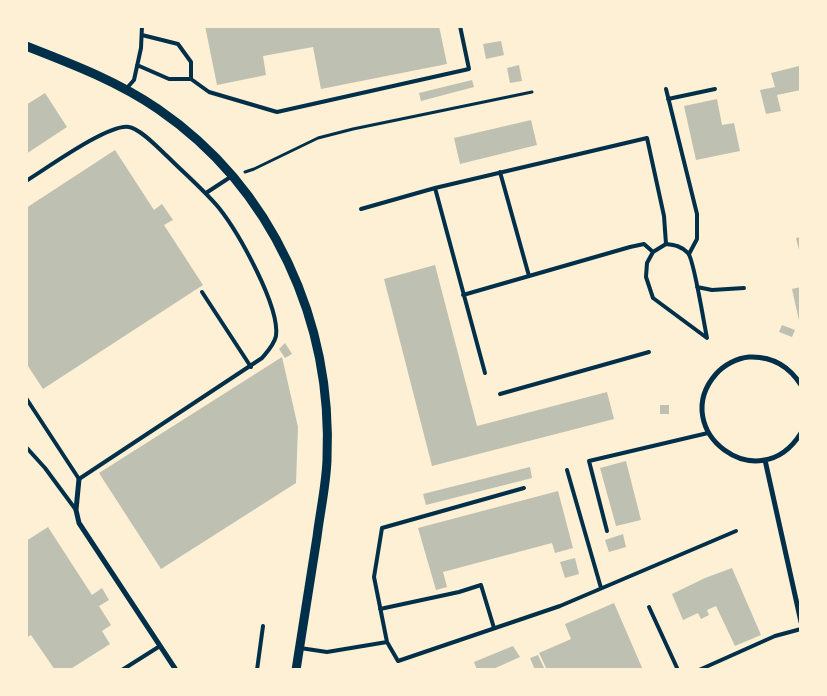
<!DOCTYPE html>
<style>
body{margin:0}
#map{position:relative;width:827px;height:696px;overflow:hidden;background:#fdf0d5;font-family:"Source Sans 3",sans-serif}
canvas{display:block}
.frame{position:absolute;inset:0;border:28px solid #fdf0d5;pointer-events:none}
</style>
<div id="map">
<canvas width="827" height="696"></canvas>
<div class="frame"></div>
</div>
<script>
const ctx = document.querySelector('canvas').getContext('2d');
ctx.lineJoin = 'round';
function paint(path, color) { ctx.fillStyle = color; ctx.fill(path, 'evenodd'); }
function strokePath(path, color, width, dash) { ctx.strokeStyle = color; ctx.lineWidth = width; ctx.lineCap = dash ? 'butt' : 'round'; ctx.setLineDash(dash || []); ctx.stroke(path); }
const building = new Path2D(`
 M 205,26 L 439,26 L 447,64 L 321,89 L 313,47 L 263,56 L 266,75 L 217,85 Z
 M 501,41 L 504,55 L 486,59 L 483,44 Z
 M 519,65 L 522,81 L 510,83 L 507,68 Z
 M 799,66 L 801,90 L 777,95 L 781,111 L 766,114 L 760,90 L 775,87 L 771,73 Z
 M 472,80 L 474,87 L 421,101 L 419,93 Z
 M 45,93 L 67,127 L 26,154 L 26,105 Z
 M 717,99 L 722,125 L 734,123 L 740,151 L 696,160 L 684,106 Z
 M 531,120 L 537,145 L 460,164 L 454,138 Z
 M 115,150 L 154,210 L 162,204 L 173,220 L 164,225 L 203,285 L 43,389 L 26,363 L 26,208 Z
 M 801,237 L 801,254 L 800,254 L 796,238 Z
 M 435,265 L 477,426 L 607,392 L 614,419 L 432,466 L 384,279 Z
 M 801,287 L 801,325 L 800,325 L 792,289 Z
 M 782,325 L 795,330 L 792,337 L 779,332 Z
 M 285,343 L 292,354 L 285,358 L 279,349 Z
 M 282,357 L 298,427 L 296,483 L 161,569 L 99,473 Z
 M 660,405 L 669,405 L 669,414 L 660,414 Z
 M 626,461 L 641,520 L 616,526 L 600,468 Z
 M 530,467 L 532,478 L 426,505 L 423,494 Z
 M 558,491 L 573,548 L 555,553 L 552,543 L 443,572 L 447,587 L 436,590 L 418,528 Z
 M 48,527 L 92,595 L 102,588 L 109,600 L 99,606 L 111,625 L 102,631 L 110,644 L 69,670 L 55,670 L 31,635 L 26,638 L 26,541 Z
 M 623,534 L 626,547 L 609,552 L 605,540 Z
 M 575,558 L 579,574 L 565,578 L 560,562 Z
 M 732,568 L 761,635 L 735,646 L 716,606 L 707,610 L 709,615 L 701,619 L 698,613 L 683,620 L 672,594 L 705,578 Z
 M 614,603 L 643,670 L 547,670 L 539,653 L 571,639 L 565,624 Z
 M 513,646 L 520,657 L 491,670 L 477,670 L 474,662 Z
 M 538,655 L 544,668 L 535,670 L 530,658 Z`);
const path = new Path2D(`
 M 245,172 L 254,169 L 318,138 L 353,129 L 532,92`);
const service = new Path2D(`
 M 137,65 L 169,79 L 191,79 L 191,62 L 178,44 L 142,35
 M 191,79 L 209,92 L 277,112 L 469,69 L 460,26
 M 126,89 L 134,80 L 141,48 L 142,26
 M 666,89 L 697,214 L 697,239 L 689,254
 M 668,99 L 715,89
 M 500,172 L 529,276
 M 26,181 C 46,169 109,123 129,127 C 141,129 159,149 168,157 C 185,174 204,190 219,208 C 238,232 280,306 276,336 C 274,345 267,352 262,358 L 79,479 L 26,398
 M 435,188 L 485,373
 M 206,193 L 232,176
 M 361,209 L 435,188 L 647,138 L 664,216 L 666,244
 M 666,244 C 675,245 681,246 688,253 C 694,259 704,324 707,338 L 653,298 L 646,277 L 647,263 L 653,252 Z
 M 697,287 L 712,290 L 744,288
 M 202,292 L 251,367
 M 463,295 L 630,247 L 644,244 L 653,252
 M 500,394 L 649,352
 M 26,447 L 45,468 L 76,510
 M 567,470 L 601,588
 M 607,531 L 589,461 L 708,433
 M 649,607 L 678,670
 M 380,609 L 459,592 L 481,585 L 494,628
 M 387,642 L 374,577 L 382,528 L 524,488
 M 300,648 L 327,652 L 387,642 L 398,661 L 560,606 L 736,531
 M 122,670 L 160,646
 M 257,670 L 263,626
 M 699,670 L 775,636 L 801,629`);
const minor = new Path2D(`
 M 801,385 C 789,366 772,356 749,357 C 737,358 724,365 716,374 C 667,430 759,501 801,433
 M 765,460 L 801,622
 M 79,479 L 76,510 L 79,523 L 176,670`);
const tertiary = new Path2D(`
 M 26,46 C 72,64 117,81 158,109 C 273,188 333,322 327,460 C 326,486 320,512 317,537 C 310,581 303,625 296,670`);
paint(building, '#bec0b2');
strokePath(path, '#003049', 3);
strokePath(service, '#003049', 4);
strokePath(minor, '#003049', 5);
strokePath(tertiary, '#003049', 9);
</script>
